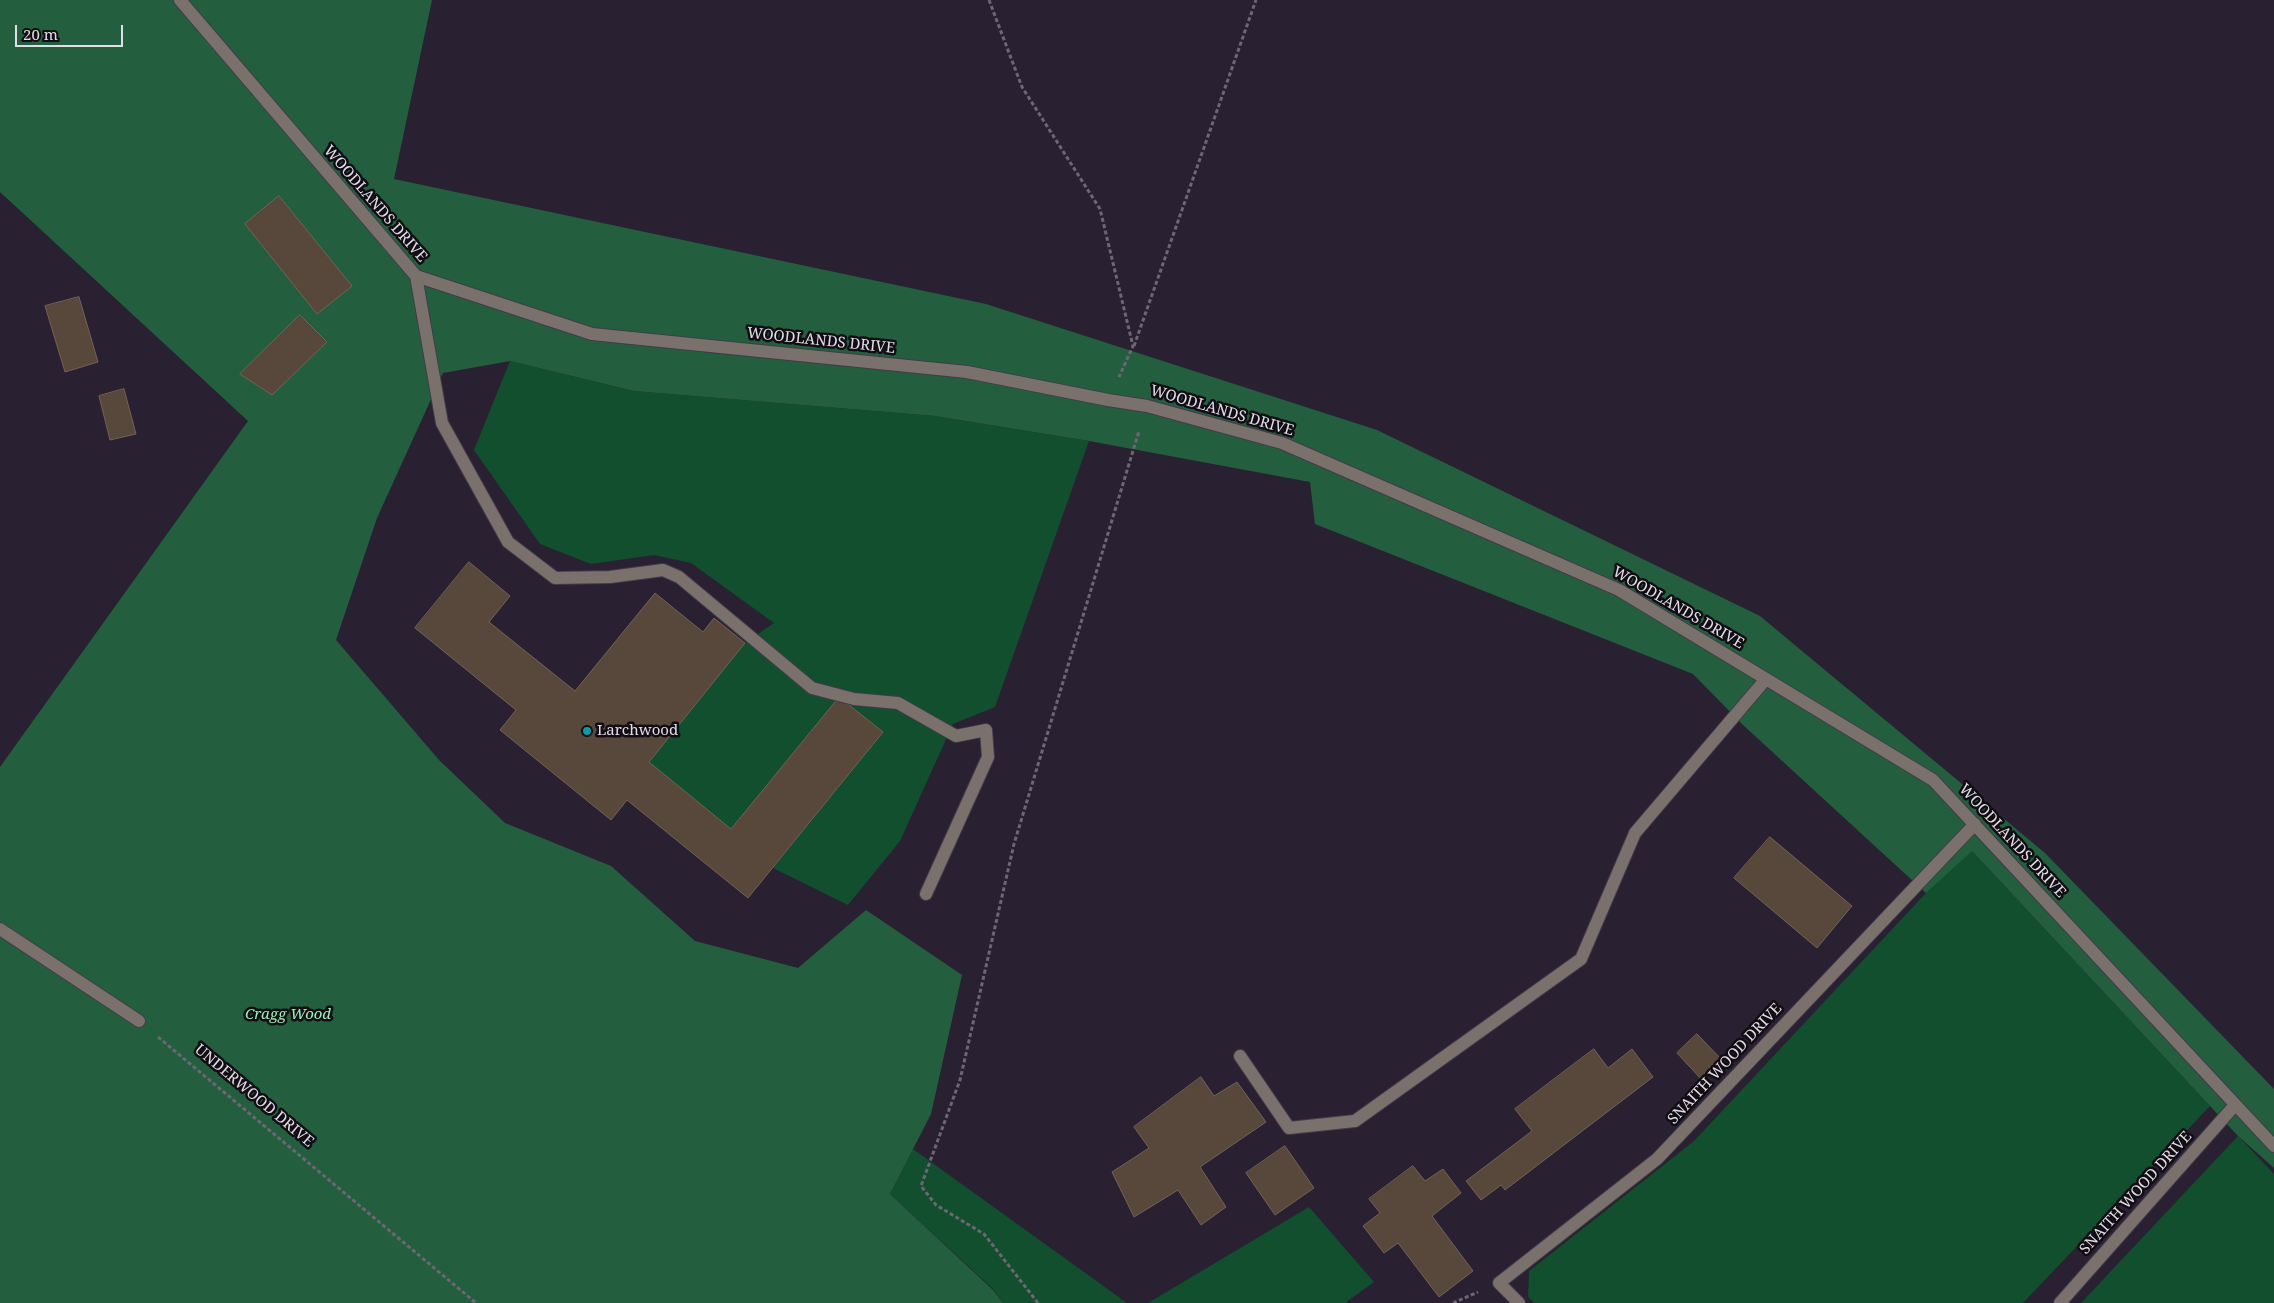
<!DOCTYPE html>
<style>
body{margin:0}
#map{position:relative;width:2274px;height:1303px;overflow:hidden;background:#292131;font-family:"Noto Serif",serif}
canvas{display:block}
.scale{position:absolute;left:15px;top:25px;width:108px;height:22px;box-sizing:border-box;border:2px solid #e2dce7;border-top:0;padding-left:6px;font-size:15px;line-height:18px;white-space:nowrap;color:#e2dce7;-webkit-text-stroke:4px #100d13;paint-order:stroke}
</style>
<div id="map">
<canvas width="2274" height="1303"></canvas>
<div class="scale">20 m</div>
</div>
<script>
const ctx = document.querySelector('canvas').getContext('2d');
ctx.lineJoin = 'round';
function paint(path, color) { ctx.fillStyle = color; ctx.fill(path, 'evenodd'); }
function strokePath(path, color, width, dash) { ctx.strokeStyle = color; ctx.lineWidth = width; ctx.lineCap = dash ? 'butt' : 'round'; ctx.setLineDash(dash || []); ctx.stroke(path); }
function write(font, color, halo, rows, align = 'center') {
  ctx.font = font + ' "Noto Serif",serif'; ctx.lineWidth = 5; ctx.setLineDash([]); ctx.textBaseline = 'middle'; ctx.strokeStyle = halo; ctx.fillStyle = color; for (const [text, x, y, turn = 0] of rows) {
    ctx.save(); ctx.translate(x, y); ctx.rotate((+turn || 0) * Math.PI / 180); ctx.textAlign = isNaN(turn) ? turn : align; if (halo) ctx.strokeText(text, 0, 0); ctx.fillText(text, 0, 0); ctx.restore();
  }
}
const green = new Path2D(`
 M 510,361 L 634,391 L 935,416 L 1089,441 L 995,707 L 953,724 L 900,841 L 848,905 L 773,868 L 883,732 L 839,697 L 731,829 L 649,762 L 745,643 L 774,623 L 691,563 L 654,555 L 591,564 L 540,544 L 474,450 Z
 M 1971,850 L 2210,1106 L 2023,1303 L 1535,1303 L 1528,1297 L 1529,1271 L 1694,1141 L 1926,893 Z
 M 2238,1136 L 2274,1174 L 2274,1303 L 2081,1303 Z
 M 913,1149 L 1127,1303 L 1003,1303 L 992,1288 L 890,1194 Z
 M 1309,1207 L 1374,1282 L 1345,1303 L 1148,1303 Z`);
const forest = new Path2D(`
 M 0,0 L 432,0 L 394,179 L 986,304 L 1377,430 L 1760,616 L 2045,853 L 2274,1089 L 2274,1168 L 2238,1136 L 1972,851 L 1926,893 L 1743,725 L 1693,674 L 1315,524 L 1310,482 L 1089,441 L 935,416 L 634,391 L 510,361 L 443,373 L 377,518 L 336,640 L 439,760 L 505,823 L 611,866 L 695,941 L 798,968 L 866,910 L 962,975 L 931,1114 L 890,1194 L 992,1289 L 1003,1303 L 0,1303 L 0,767 L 248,421 L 0,192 Z`);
const building = new Path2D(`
 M 279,196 L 352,286 L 317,314 L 245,224 Z
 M 79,297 L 98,362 L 65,372 L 45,306 Z
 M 300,315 L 327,342 L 272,395 L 240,374 Z
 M 124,389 L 136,434 L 110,440 L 99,396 Z
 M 469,562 L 510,596 L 489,622 L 575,691 L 655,593 L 703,632 L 714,618 L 745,643 L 649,762 L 731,829 L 839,697 L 883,732 L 748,898 L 627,800 L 611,820 L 500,730 L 516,710 L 415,628 Z
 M 1770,837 L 1852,906 L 1817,948 L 1734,878 Z
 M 1697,1034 L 1723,1061 L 1702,1080 L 1677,1053 Z
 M 1594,1049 L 1608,1068 L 1632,1049 L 1653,1077 L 1505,1190 L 1501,1185 L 1481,1200 L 1466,1181 L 1532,1131 L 1515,1109 Z
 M 1201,1077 L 1214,1096 L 1237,1082 L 1266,1122 L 1200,1167 L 1226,1207 L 1201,1225 L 1178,1190 L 1134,1217 L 1112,1172 L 1149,1148 L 1134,1127 Z
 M 1285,1146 L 1314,1188 L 1275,1215 L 1246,1173 Z
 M 1413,1166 L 1425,1181 L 1443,1169 L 1461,1193 L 1432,1216 L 1473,1271 L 1439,1297 L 1398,1243 L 1384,1253 L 1363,1226 L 1380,1213 L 1369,1199 Z`);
const path = new Path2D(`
 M 989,0 L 1022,87 L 1100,209 L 1133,346 L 1119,377
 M 1134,346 L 1256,0
 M 158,1037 L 476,1303
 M 1038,1303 L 984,1234 L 936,1205 L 921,1186 L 960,1080 L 1014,844 L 1139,431
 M 1453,1303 L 1478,1292`);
const minor = new Path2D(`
 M 180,0 L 416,276 L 592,334 L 967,372 L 1108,400 L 1147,406 L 1282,443 L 1619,590 L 1933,780 L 2274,1146
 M 416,276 L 442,423 L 508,542 L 555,578 L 610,577 L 663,570 L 679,577 L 812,688 L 854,699 L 898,703 L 956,736 L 986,730 L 988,757 L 926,894
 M 0,929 L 139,1021
 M 1240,1056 L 1289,1128 L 1355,1121 L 1581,959 L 1635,833 L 1766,679
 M 1519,1303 L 1499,1283 L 1657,1159 L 1975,824
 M 2060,1303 L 2235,1105`);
const markers = [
 [587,731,5,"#0f9aa8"]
];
const streetNames = [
 ["WOODLANDS DRIVE",375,204,49],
 ["WOODLANDS DRIVE",821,341,6],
 ["WOODLANDS DRIVE",1222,411,16],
 ["WOODLANDS DRIVE",1678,608,30],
 ["WOODLANDS DRIVE",2012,841,47],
 ["SNAITH WOOD DRIVE",1725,1064,-47],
 ["UNDERWOOD DRIVE",254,1096,40],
 ["SNAITH WOOD DRIVE",2136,1193,-48]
];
const poiNames = [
 ["Larchwood",597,731]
];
const parkNames = [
 ["Cragg Wood",288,1015]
];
paint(green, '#114f2f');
paint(forest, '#235f3e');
paint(building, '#58473b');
strokePath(building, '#746255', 1);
strokePath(minor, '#433b4a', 14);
strokePath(path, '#6e6674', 3, [4, 2.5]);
strokePath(minor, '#7a716c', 12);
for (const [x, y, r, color] of markers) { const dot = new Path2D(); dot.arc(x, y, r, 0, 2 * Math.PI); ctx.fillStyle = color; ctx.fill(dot); strokePath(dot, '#100d13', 2); }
write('15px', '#e2dce7', '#100d13', streetNames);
write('15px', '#e2dce7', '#100d13', poiNames, 'left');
write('italic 15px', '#99f0ba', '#100d13', parkNames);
</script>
